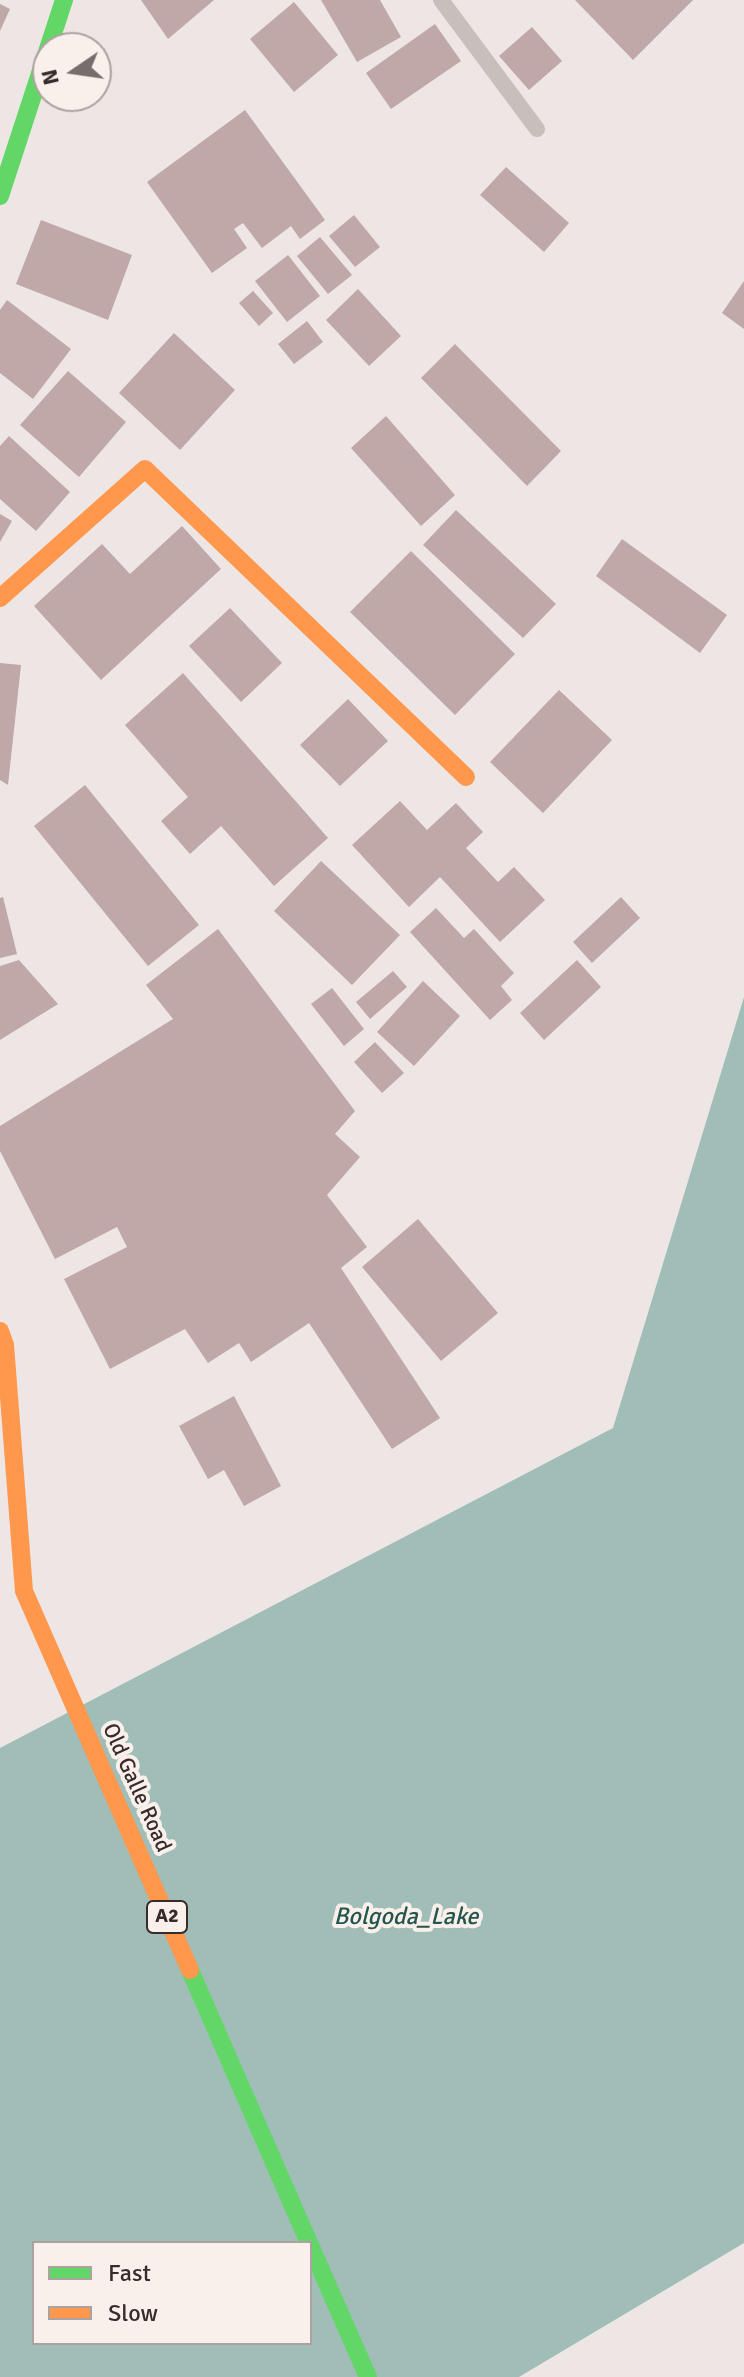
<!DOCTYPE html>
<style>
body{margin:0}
#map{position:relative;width:744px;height:2377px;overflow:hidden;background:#ede6e4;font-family:Signika,sans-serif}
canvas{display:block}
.legend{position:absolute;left:32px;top:2241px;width:280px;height:104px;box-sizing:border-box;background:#f9f0ec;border:2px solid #aca29f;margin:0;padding:10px 14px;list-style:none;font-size:24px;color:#382c2b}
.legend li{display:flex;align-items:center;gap:16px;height:40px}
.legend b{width:40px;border:2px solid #aca29f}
.north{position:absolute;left:32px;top:32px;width:80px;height:80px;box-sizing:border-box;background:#f9f0ec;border:2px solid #aca29f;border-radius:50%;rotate:257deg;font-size:22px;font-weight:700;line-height:32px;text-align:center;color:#382c2b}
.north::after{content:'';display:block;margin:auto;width:28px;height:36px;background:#776d6c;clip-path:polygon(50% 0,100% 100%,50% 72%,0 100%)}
</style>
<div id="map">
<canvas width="744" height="2377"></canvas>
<ul class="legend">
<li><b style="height:10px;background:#63d668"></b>Fast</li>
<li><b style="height:10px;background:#ff974d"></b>Slow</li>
</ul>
<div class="north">N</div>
</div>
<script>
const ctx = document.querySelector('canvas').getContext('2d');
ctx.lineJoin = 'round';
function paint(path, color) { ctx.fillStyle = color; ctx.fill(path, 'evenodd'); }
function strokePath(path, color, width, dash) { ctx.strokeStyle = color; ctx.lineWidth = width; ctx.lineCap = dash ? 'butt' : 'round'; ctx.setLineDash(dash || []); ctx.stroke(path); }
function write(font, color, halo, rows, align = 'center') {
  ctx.font = font + ' Signika,sans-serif'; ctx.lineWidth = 8; ctx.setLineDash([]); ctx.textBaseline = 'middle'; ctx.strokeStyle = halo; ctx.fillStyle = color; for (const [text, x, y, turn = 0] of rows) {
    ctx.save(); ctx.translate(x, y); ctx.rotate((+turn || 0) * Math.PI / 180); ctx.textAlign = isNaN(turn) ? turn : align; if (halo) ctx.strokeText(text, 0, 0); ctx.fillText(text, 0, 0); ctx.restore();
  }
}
const water = new Path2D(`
 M 744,997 L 744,2243 L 519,2377 L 0,2377 L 0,1748 L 613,1428 ZM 34,2243 L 310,2243 L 310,2343 L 34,2343 Z`);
const building = new Path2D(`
 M 141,0 L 214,0 L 168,39 Z
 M 321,0 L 380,0 L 401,37 L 357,62 Z
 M 575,0 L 693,0 L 633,60 Z
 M 294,2 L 338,55 L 294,92 L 250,39 Z
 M 0,4 L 10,9 L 0,31 Z
 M 435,24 L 461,61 L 391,109 L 366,73 Z
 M 532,27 L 562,61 L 529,90 L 499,56 Z
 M 245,110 L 325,220 L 300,239 L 291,226 L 262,248 L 243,223 L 234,229 L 247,248 L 212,273 L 147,182 Z
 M 506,167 L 569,223 L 544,252 L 480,195 Z
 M 354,215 L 380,247 L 355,267 L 329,236 Z
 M 41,220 L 132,255 L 108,320 L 16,284 Z
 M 320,237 L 352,275 L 328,294 L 297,256 Z
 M 288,255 L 320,296 L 287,322 L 255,281 Z
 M 744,281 L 744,329 L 722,313 Z
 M 358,289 L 401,336 L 369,366 L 326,320 Z
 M 253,291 L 273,313 L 259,326 L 239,303 Z
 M 7,300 L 71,349 L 33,399 L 0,373 L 0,310 Z
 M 307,321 L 323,342 L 294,364 L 278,344 Z
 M 174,333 L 235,390 L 180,450 L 119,393 Z
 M 455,344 L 561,451 L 527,486 L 421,378 Z
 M 68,371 L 126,422 L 79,477 L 20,425 Z
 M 386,416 L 455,495 L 421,526 L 351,448 Z
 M 9,436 L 70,492 L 36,531 L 0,499 L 0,446 Z
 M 456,510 L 556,604 L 523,638 L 423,545 Z
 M 0,514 L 12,521 L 0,542 Z
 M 182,526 L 221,569 L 101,680 L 34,606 L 102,544 L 130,574 Z
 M 622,539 L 727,615 L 700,653 L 596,576 Z
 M 411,551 L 515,654 L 455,715 L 350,612 Z
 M 230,608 L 282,663 L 241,702 L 189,646 Z
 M 0,663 L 21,665 L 8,785 L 0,780 Z
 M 183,673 L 328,838 L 274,886 L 221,826 L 190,854 L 161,821 L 188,797 L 125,725 Z
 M 559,690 L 612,740 L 543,813 L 490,762 Z
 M 348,699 L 388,741 L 340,786 L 300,745 Z
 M 85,785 L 199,925 L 148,966 L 34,826 Z
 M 400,801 L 427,830 L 456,803 L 483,832 L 466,848 L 498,882 L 514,867 L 545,900 L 500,942 L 440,877 L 409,907 L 352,845 Z
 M 321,861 L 400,935 L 352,985 L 274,911 Z
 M 3,897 L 17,954 L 0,958 L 0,898 Z
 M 621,897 L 640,918 L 592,963 L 573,942 Z
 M 436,908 L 464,938 L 474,929 L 514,973 L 501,986 L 512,1000 L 490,1020 L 410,932 Z
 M 218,929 L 355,1111 L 335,1134 L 360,1157 L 327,1195 L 367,1247 L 341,1268 L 440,1418 L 392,1449 L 309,1323 L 251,1362 L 239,1343 L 208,1363 L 185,1329 L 110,1369 L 64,1279 L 127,1247 L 117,1227 L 55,1259 L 0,1151 L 0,1126 L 173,1019 L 146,985 Z
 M 19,960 L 58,1004 L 0,1040 L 0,966 Z
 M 577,960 L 601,987 L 544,1040 L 520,1013 Z
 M 393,971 L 407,987 L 370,1019 L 356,1002 Z
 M 423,981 L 460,1016 L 414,1066 L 377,1032 Z
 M 332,988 L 364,1029 L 344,1046 L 311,1004 Z
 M 375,1042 L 404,1073 L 382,1093 L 354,1062 Z
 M 418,1219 L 498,1313 L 441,1361 L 362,1267 Z
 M 234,1396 L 281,1486 L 244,1506 L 224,1470 L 208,1479 L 179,1426 Z`);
const lane = new Path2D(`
 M 441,0 L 537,129`);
const fast = new Path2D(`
 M 0,196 L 64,0
 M 190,1970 L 309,2243
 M 310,2245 L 368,2377`);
const slow = new Path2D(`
 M 0,598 L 145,469 L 466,777
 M 0,1331 L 5,1345 L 24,1591 L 190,1970`);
const shields = [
 [167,1917,40]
];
const shieldNames = [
 ["A2",167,1917]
];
const streetNames = [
 ["Old Galle Road",136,1788,66]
];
const waterNames = [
 ["Bolgoda_Lake",406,1918]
];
paint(water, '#a1bdb7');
paint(building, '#bfa8a7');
strokePath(lane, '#c7bfbc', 16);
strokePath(fast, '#63d668', 18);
strokePath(slow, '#ff974d', 18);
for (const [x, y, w] of shields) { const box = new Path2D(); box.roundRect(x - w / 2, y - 16, w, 32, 6); ctx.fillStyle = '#f9f0ec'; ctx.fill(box); strokePath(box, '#382c2b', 2); }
write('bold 20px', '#382c2b', null, shieldNames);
write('22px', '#382c2b', '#f9f0ec', streetNames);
write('italic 24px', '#23564d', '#f9f0ec', waterNames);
</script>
